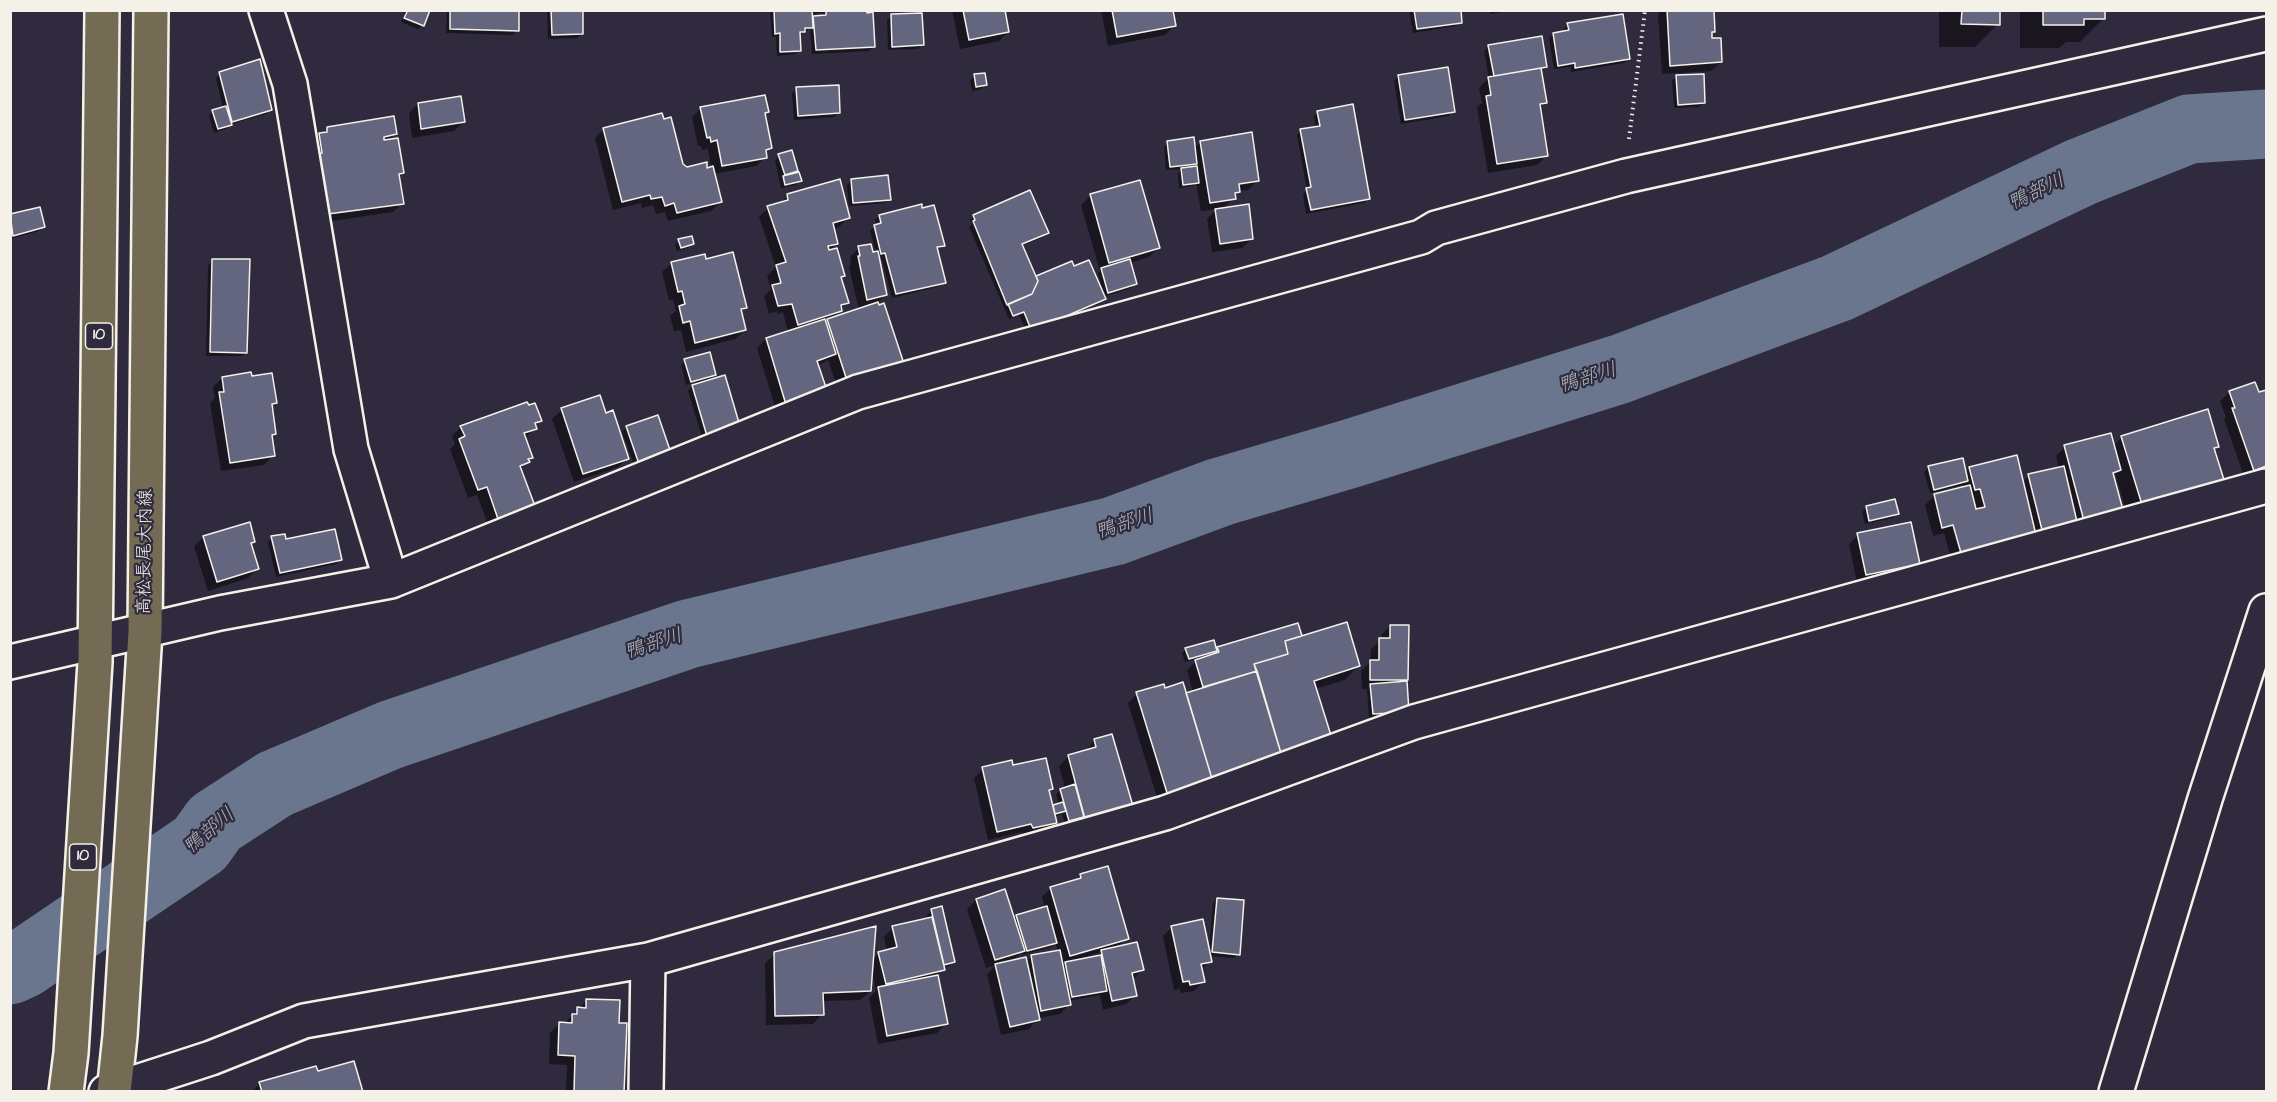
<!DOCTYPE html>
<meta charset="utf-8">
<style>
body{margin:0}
#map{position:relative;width:2277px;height:1102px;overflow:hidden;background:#2f2a3d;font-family:"Architects Daughter",sans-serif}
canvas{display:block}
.frame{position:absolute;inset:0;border:12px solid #f4f1e8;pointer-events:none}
</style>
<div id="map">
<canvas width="2277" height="1102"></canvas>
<div class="frame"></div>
</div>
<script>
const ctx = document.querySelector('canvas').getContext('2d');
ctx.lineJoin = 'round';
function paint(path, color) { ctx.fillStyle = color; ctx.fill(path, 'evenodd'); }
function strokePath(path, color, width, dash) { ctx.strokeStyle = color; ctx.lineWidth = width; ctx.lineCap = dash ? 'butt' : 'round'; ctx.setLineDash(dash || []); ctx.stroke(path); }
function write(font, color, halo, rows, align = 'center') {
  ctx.font = font + ' "Architects Daughter","Klee One",sans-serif'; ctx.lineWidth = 4.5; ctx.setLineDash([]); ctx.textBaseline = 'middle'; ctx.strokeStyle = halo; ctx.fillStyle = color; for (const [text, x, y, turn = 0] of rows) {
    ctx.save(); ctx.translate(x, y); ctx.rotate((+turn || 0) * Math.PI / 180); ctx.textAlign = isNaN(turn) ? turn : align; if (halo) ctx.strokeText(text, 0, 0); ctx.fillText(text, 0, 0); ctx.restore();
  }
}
const shadow = new Path2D(`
 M 406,10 L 429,10 L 422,25 L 418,29 L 401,22 Z
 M 447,10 L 518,10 L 517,30 L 513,35 L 446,33 Z
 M 547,10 L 582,10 L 582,34 L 577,38 L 548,39 Z
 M 770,10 L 865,10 L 873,47 L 869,51 L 812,54 L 810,28 L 799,36 L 799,50 L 795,54 L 777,56 L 776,37 L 772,37 ZM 822,13 L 822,17 L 814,17 L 811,20 L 811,14 Z
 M 952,10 L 1004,10 L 1008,32 L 999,41 L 960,49 Z
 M 1101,10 L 1178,10 L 1172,16 L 1174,26 L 1165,35 L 1108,46 Z
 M 1409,10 L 1459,10 L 1461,22 L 1456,26 L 1413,33 Z
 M 1490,10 L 1515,10 L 1490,14 Z
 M 1662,10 L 1712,10 L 1714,31 L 1711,34 L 1711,40 L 1721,62 L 1711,71 L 1662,74 L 1658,14 Z
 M 1939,10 L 1998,10 L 1998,24 L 1975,47 L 1939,47 Z
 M 2020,10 L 2103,10 L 2103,19 L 2080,42 L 2066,42 L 2059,48 L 2020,48 Z
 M 892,16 L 922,44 L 918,49 L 888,50 L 887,20 Z
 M 1568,24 L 1629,59 L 1624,63 L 1571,72 L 1571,67 L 1554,69 L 1549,38 L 1553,34 L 1564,32 L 1564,29 Z
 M 1489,47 L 1545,66 L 1540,72 L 1545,102 L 1539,109 L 1547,155 L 1537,165 L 1488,173 L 1477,107 L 1482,103 L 1479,88 L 1489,78 L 1484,51 Z
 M 259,61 L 270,110 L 266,114 L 231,124 L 226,129 L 214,133 L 209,116 L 213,111 L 223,108 L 216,78 L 220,73 Z
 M 975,76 L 986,84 L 981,89 L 972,91 L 970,80 Z
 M 1398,76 L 1453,111 L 1449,116 L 1401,124 L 1394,81 Z
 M 1677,76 L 1704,102 L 1699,107 L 1674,108 L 1672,81 Z
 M 796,89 L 839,113 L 834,117 L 794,120 L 792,93 Z
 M 418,104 L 464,122 L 454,131 L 412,138 L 409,113 Z
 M 701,108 L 767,112 L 764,115 L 770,148 L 765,153 L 766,157 L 756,166 L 714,174 L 721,202 L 711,211 L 668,221 L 665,212 L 656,214 L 653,205 L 642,208 L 641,203 L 613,210 L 595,138 L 604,129 L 687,169 L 706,170 L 711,168 L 708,149 L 702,150 L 701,146 L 698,146 L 692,117 Z
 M 1318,112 L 1369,199 L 1364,203 L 1306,214 L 1303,194 L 1307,190 L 1297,135 L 1301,130 L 1316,128 L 1314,116 Z
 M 328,129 L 395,134 L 388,141 L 402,172 L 398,176 L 403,203 L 393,212 L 319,223 L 310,144 Z
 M 1168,142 L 1194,149 L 1200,142 L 1258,180 L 1248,190 L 1239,191 L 1223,209 L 1252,239 L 1242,248 L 1212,252 L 1207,219 L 1217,209 L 1201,211 L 1196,183 L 1193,186 L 1179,188 L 1178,173 L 1182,169 L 1166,170 L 1164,147 Z
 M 791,152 L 800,180 L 796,185 L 781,188 L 775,160 L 779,156 Z
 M 852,180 L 889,199 L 885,203 L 849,206 L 847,185 Z
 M 1139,182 L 1158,248 L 1149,257 L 1130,263 L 1135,284 L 1131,288 L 1103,297 L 1104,299 L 1100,303 L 1031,332 L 1026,330 L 1019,315 L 1009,319 L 969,227 L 972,224 L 970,220 L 974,216 L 1047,232 L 1043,237 L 1021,246 L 1035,278 L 1071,263 L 1073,268 L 1100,289 L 1102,288 L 1098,273 L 1100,271 L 1081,205 L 1090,196 Z
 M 788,196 L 849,217 L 839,227 L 833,229 L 837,243 L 828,252 L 843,276 L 840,279 L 847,302 L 832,319 L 859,310 L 849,267 L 851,264 L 850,257 L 859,248 L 872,254 L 876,253 L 870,230 L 877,226 L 875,220 L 880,216 L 943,245 L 936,250 L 944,282 L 940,286 L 892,298 L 881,256 L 877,257 L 886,294 L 877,303 L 844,407 L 828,360 L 817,366 L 781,426 L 757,348 L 766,339 L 788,332 L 783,312 L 778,314 L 777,311 L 769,314 L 764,296 L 771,289 L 767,276 L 776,267 L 759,217 L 768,208 L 779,204 Z
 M 10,216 L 43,227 L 39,231 L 10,239 Z
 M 679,240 L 692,244 L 688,248 L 677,251 L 675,245 Z
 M 213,260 L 246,352 L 242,356 L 206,356 L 208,265 Z
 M 705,261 L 746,307 L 740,313 L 745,330 L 735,339 L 686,352 L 681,330 L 674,331 L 670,316 L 676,311 L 673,300 L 669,300 L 662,272 L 672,263 Z
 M 685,361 L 714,374 L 706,382 L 724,377 L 705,447 L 688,391 L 696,382 L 686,385 L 681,365 Z
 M 222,378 L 275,403 L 271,407 L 275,433 L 270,437 L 273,455 L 264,465 L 221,471 L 210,403 L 215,398 L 213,387 Z
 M 2266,391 L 2266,471 L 2245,479 L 2224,419 L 2226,417 L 2220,401 L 2230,392 L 2258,394 Z
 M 562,410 L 605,414 L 628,458 L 618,467 L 574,482 L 552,419 Z
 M 540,420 L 526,438 L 531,457 L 520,470 L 533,506 L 489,527 L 477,495 L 468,498 L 450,449 L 455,444 L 452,436 L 461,427 Z
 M 627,427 L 666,460 L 636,470 L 622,432 Z
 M 2122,437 L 2218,446 L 2129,521 L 2115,473 L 2112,474 L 2122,510 L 1952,562 L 1944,533 L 1933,536 L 1925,505 L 1934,496 L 1963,488 L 1962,485 L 1930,493 L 1924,472 L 1929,467 L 1965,473 L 1969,468 L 2022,483 L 2029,476 L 2059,469 L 2056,456 L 2065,447 L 2113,446 Z
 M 1867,508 L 1897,514 L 1893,518 L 1865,524 L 1862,512 Z
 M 1858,535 L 1918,563 L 1909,572 L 1857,583 L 1849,544 Z
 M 204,537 L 254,541 L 250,545 L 257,569 L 248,578 L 208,591 L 194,546 Z
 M 272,538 L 285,541 L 340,560 L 336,564 L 276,577 L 268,542 Z
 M 1390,626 L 1407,680 L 1407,712 L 1403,716 L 1369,718 L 1367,689 L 1362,689 L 1361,671 L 1370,662 L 1371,649 L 1381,640 L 1381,635 Z
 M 1301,637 L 1358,666 L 1345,680 L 1315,689 L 1159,804 L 1128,703 L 1137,694 L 1164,690 L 1185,695 L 1193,692 L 1187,670 L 1199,658 L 1185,662 L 1182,653 L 1186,649 L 1215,651 L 1218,649 Z
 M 1111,735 L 1131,805 L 1065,825 L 1062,814 L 1053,817 L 1055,823 L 1046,832 L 1023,837 L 1022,832 L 988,840 L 974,778 L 983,769 L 1012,767 L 1052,789 L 1048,792 L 1052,809 L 1059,805 L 1056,794 L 1065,788 L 1059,766 L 1068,757 L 1086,752 L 1094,740 Z
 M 1080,875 L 1127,938 L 1117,948 L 1142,970 L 1132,980 L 1136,995 L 1126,1004 L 1103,1010 L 1100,995 L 1068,1001 L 1069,1005 L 1060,1014 L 1038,1018 L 1029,1029 L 1001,1035 L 987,974 L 996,965 L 986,968 L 967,909 L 976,900 L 1014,920 L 1017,917 L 1045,909 L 1042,897 L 1051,888 L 1074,882 ZM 1055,943 L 1058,952 L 1031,957 L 1025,963 L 1012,961 L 1022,952 L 1022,955 L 1051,947 ZM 1101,952 L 1096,957 L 1082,960 L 1082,958 Z
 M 1217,899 L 1239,954 L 1234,958 L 1209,956 L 1210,961 L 1201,970 L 1203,981 L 1194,991 L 1181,993 L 1180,989 L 1174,990 L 1163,936 L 1172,927 L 1209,952 L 1213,904 Z
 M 932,911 L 954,962 L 949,966 L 943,968 L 936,976 L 946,1024 L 937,1033 L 878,1044 L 869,998 L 876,991 L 872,972 L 870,991 L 860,1000 L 822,1001 L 822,1014 L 813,1024 L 766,1025 L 765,963 L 775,954 L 872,960 L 879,953 L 887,951 L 884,937 L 893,928 L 928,919 L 927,915 Z
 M 587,1000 L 617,1025 L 622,1092 L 566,1092 L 567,1065 L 549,1064 L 550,1033 L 559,1024 L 564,1024 Z
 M 317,1073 L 361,1092 L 252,1092 L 260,1083 Z`);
const river = new Path2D(`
 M 10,970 L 23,964 L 200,844 L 215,823 L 275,784 L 390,735 L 688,634 L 1114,531 L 1220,492 L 1349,454 L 1620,369 L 1837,288 L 2081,172 L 2189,129 L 2266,124`);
const building = new Path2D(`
 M 408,10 L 430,10 L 424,26 L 404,18 Z
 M 450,10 L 519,10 L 519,31 L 450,29 Z
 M 551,10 L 583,10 L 583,34 L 552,35 Z
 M 774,10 L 812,10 L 813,28 L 805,28 L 805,32 L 800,32 L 801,51 L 780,52 L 780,33 L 775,34 Z
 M 826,10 L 867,10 L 867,13 L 873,12 L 875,47 L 816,50 L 813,16 L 826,15 Z
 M 963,10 L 1005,10 L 1009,32 L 969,40 Z
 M 1112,10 L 1173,10 L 1176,26 L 1117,37 Z
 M 1414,10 L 1461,10 L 1462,23 L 1417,29 Z
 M 1667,10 L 1714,10 L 1715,32 L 1712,32 L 1712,38 L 1721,38 L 1722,62 L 1670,66 Z
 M 1962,10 L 2000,10 L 2000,25 L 1961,24 Z
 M 2043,10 L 2105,10 L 2105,19 L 2084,19 L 2084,25 L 2043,25 Z
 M 922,13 L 924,45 L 892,47 L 891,14 Z
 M 1623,14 L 1630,59 L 1575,68 L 1575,63 L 1558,66 L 1553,33 L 1569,30 L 1567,23 Z
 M 1542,36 L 1547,67 L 1494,76 L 1488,45 Z
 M 260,59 L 272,110 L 232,122 L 219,72 Z
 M 1448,67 L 1455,112 L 1405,120 L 1398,75 Z
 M 1541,68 L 1547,103 L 1540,104 L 1548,156 L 1497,164 L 1486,96 L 1491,95 L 1488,77 Z
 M 985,73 L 987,85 L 976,87 L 974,74 Z
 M 1704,74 L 1705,103 L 1678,105 L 1676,75 Z
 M 839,85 L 840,113 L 798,116 L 796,87 Z
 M 765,95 L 769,112 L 765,113 L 772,148 L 766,150 L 767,158 L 722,166 L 717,140 L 711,142 L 710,137 L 707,138 L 700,107 Z
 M 461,96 L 465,122 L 421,129 L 418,103 Z
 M 1353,104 L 1370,199 L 1311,210 L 1306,188 L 1311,187 L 1300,129 L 1320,126 L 1317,111 Z
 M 226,106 L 232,125 L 218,129 L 212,110 Z
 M 662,113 L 664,119 L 671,117 L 683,164 L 687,167 L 707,162 L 707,168 L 713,166 L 722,202 L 677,213 L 674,203 L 665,206 L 662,197 L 651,199 L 650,195 L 622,202 L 603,128 Z
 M 394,116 L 397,134 L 384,137 L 384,140 L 398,138 L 404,173 L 399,174 L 404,204 L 328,214 L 318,154 L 322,153 L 319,133 L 327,132 L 327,127 Z
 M 1252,132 L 1259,181 L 1239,184 L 1240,192 L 1235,193 L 1236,199 L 1210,203 L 1200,141 Z
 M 1194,137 L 1197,164 L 1170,167 L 1167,141 Z
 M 792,150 L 798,171 L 785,175 L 778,154 Z
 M 1197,166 L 1199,183 L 1183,185 L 1181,168 Z
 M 799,172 L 802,181 L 785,185 L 783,176 Z
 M 888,175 L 891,200 L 853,203 L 851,179 Z
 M 840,179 L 850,218 L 833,223 L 838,244 L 828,246 L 829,250 L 837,248 L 845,276 L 841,277 L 849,303 L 841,305 L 842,311 L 798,325 L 792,304 L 778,306 L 772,285 L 781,283 L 776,265 L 786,262 L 767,206 L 788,200 L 787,194 Z
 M 1140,180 L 1160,248 L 1109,263 L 1090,194 Z
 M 1030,190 L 1049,233 L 1022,244 L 1038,281 L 1032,294 L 1007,305 L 973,221 L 975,220 L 973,215 Z
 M 922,204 L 922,208 L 934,205 L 945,246 L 937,247 L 946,283 L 896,294 L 885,253 L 881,254 L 874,225 L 881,223 L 879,215 Z
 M 1249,204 L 1253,239 L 1220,244 L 1215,209 Z
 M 40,207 L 45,227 L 13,236 L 10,214 Z
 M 692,236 L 694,244 L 681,248 L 678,239 Z
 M 871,244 L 873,252 L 878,251 L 887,295 L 867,300 L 858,256 L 860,256 L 858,246 Z
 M 733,252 L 747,308 L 741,309 L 746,330 L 695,343 L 690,321 L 683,323 L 679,306 L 685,304 L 682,291 L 678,292 L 671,262 L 705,254 L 706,259 Z
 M 212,259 L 250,259 L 247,353 L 210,352 Z
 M 1130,259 L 1137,284 L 1108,293 L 1101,268 Z
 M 1089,260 L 1106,299 L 1036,329 L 1034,325 L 1030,327 L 1024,312 L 1013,316 L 1008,304 L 1032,294 L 1038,281 L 1036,276 L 1072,261 L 1074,266 Z
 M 878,302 L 879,305 L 884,303 L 908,376 L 853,399 L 827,319 Z
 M 825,319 L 836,354 L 817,361 L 831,402 L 790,418 L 766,338 Z
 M 710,352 L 716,375 L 691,382 L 684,359 Z
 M 251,372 L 252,376 L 272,373 L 277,403 L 272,404 L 276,434 L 272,435 L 275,456 L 230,463 L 219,392 L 224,392 L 222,377 Z
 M 725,375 L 742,433 L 709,443 L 692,385 Z
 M 2255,382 L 2259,392 L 2266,390 L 2266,466 L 2254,471 L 2232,408 L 2235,408 L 2229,391 Z
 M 600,395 L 606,413 L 613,410 L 629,459 L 583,474 L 561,408 Z
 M 527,402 L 529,405 L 535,403 L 542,421 L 535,423 L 537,429 L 524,433 L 533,458 L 528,459 L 530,462 L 520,466 L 535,506 L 498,519 L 487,487 L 478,490 L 459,439 L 465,436 L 460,426 Z
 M 2208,409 L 2219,447 L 2214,448 L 2225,483 L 2143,508 L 2121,436 Z
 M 658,415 L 672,456 L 640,467 L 626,426 Z
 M 2111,433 L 2121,470 L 2113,473 L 2123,510 L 2084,521 L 2064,445 Z
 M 2017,455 L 2036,535 L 1961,553 L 1953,525 L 1942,528 L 1934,494 L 1970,485 L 1976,509 L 1985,507 L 1980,489 L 1975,490 L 1969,467 Z
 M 1963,458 L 1968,481 L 1934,490 L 1928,466 Z
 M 2064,466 L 2078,526 L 2043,534 L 2028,474 Z
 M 1895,499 L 1899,514 L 1869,521 L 1866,506 Z
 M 250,522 L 255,542 L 251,543 L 259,569 L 217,582 L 203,536 Z
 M 1911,522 L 1920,564 L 1866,575 L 1857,533 Z
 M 335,529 L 342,560 L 280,573 L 271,536 L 285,534 L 286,539 Z
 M 1347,622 L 1360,666 L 1314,681 L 1334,745 L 1283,760 L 1254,664 L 1288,654 L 1285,641 Z
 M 1298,623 L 1302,636 L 1285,641 L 1288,654 L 1254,664 L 1257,671 L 1203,687 L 1195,660 L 1219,652 L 1217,647 Z
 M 1390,625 L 1409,625 L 1408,680 L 1370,680 L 1370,660 L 1379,660 L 1379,638 L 1390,638 Z
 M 1214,640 L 1217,651 L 1189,659 L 1185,648 Z
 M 1257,671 L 1283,760 L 1213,782 L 1186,693 Z
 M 1407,681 L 1409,712 L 1373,714 L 1370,684 Z
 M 1183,682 L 1213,782 L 1168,796 L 1136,692 L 1164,684 L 1165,688 Z
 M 1112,734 L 1133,806 L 1085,819 L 1068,755 L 1096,747 L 1094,739 Z
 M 1046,758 L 1053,789 L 1049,790 L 1057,823 L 1033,828 L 1031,824 L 997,832 L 982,767 L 1012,760 L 1013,765 Z
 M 1075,784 L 1084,817 L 1069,821 L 1060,789 Z
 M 1063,802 L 1066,811 L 1055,814 L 1053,805 Z
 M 1108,866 L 1129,939 L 1070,956 L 1050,887 L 1081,878 L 1080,874 Z
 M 1005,889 L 1025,951 L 995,960 L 976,899 Z
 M 1217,898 L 1244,900 L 1240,955 L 1212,952 Z
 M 942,906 L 955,962 L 944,965 L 931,909 Z
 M 1047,906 L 1057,943 L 1027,951 L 1016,915 Z
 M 932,917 L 945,970 L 886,984 L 878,952 L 897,947 L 892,926 Z
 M 1203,919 L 1212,962 L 1201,964 L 1205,982 L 1190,985 L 1189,981 L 1183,982 L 1171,926 Z
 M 876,926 L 871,991 L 823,993 L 824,1015 L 775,1016 L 774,952 Z
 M 1137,942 L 1144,970 L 1132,973 L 1137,996 L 1112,1001 L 1101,950 Z
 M 1060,950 L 1071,1005 L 1041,1011 L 1031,955 Z
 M 1101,955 L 1107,991 L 1072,997 L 1065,962 Z
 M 1026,957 L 1040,1020 L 1010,1027 L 995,964 Z
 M 938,975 L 948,1024 L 887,1036 L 878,987 Z
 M 586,999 L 620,1000 L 619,1023 L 627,1023 L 624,1092 L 574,1092 L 575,1056 L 558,1055 L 559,1022 L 572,1023 L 572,1014 L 577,1014 L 577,1007 L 586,1008 Z
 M 354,1061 L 363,1092 L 262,1092 L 259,1082 L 316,1066 L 318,1071 Z`);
const path = new Path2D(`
 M 1629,139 L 1645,10`);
const street = new Path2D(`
 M 266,10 L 290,84 L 351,449 L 391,581
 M 10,662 L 220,613 L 391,581 L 858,392 L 1421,237 L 1436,228 L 1626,176 L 2266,34
 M 106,1092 L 211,1058 L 304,1021 L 648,960 L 1165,813 L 1414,722 L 2266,486
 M 646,1092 L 648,960
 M 2116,1092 L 2205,799 L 2266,611`);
const primary = new Path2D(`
 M 66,1092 L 71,1053 L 95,662 L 102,10
 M 114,1092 L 120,1036 L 145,632 L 151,10`);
const shields = [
 [99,336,27],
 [83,857,27]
];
const shieldNames = [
 ["10",99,336],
 ["10",83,857]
];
const streetNames = [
 ["高松長尾大内線",146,552,-89]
];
const waterNames = [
 ["鴨部川",2037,193,-25],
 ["鴨部川",1588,379,-17],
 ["鴨部川",1125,525,-18],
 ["鴨部川",654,645,-18],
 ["鴨部川",210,832,-40]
];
paint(shadow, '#0007');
strokePath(river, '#6a768d', 69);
paint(building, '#646680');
strokePath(building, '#f4f1e8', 1.5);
strokePath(street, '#f4f1e8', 38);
strokePath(primary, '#f4f1e8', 38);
strokePath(path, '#f4f1e8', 4, [1.5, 4.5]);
strokePath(street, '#2f2a3d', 33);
strokePath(primary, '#746b55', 33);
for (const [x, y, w] of shields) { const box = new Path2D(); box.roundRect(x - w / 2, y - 13, w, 26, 4.5); ctx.fillStyle = '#2f2a3d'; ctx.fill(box); strokePath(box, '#f4f1e8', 1.5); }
write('bold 16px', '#f4f1e8', null, shieldNames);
write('18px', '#f4f1e8', '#2f2a3d', streetNames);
write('italic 20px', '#afb4ba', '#2f2a3d', waterNames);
</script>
